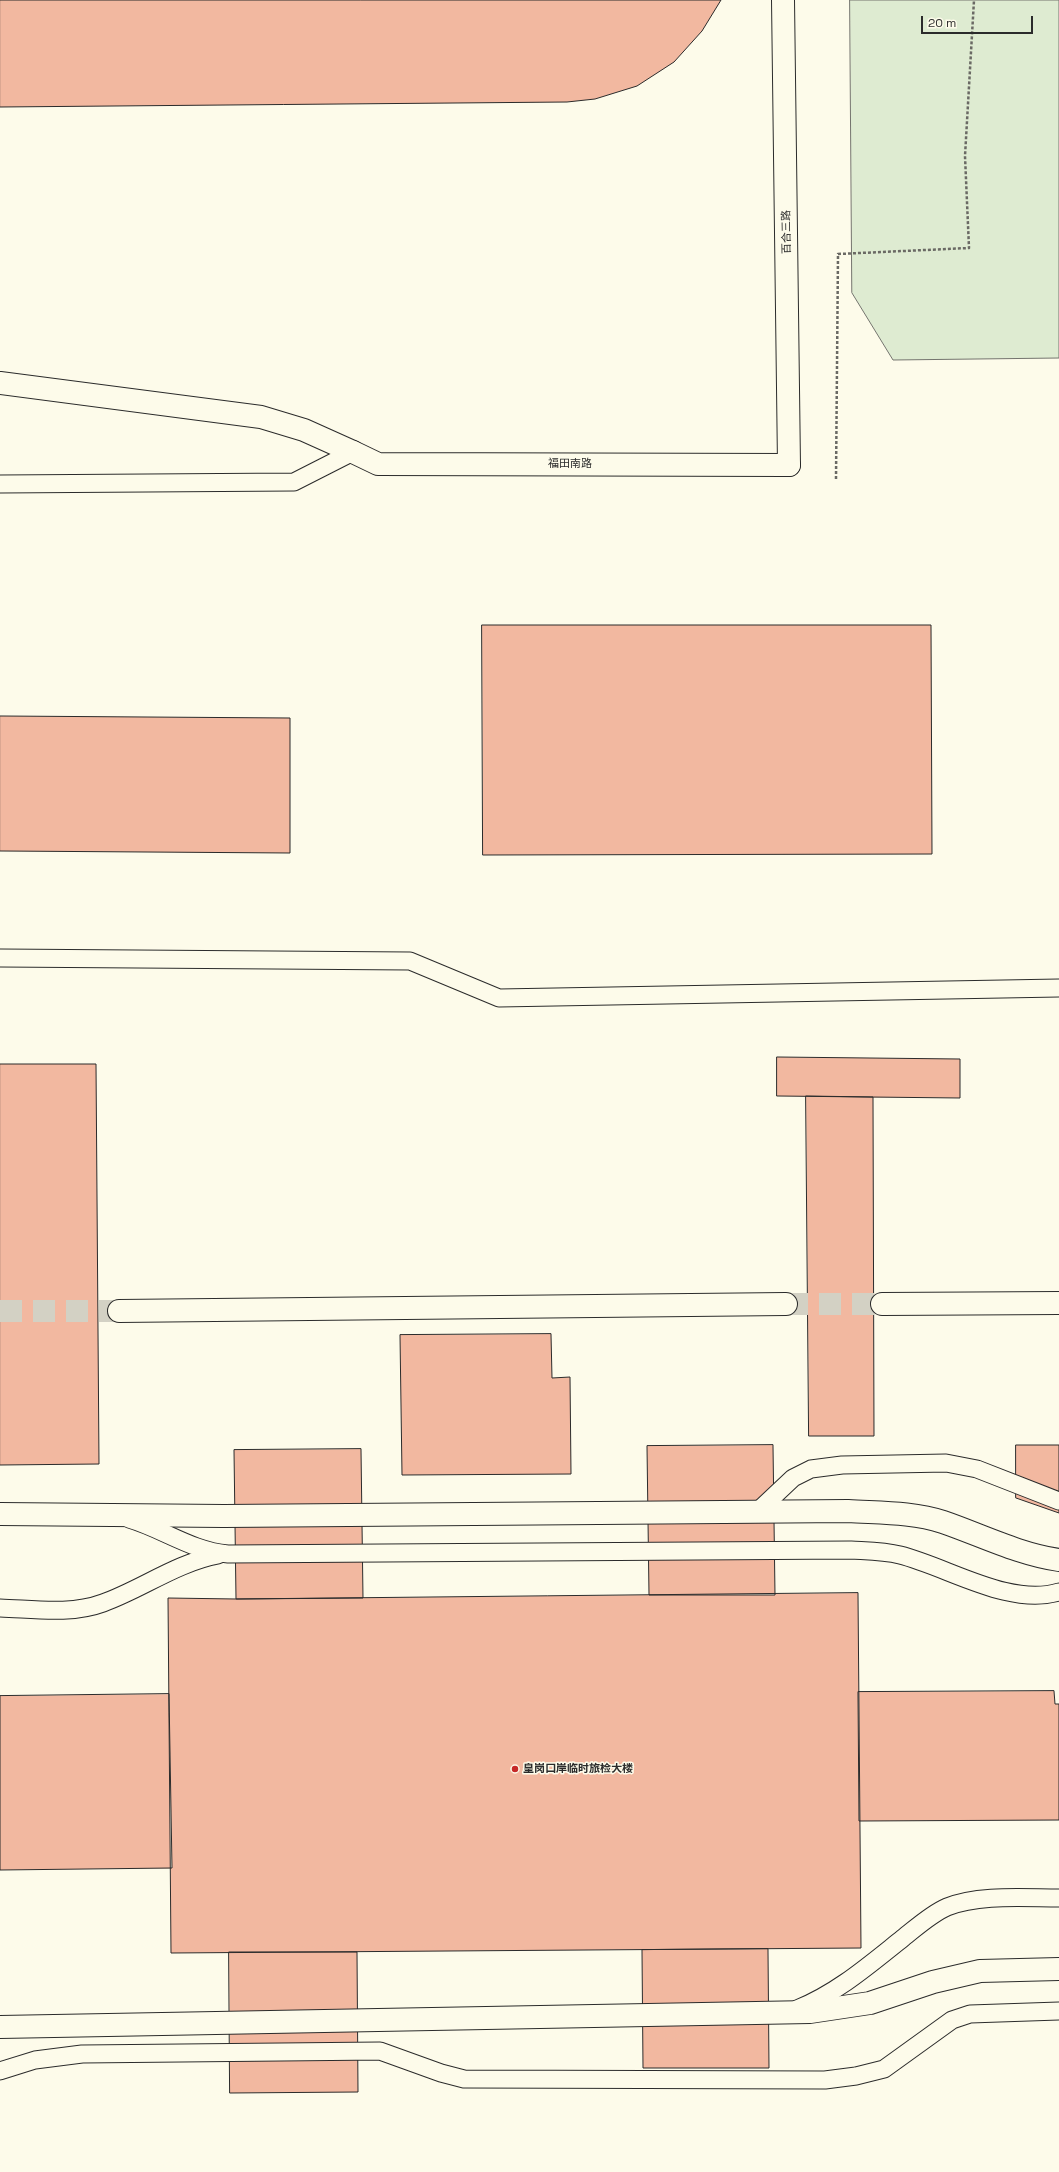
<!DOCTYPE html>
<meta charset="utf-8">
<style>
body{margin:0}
#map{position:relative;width:1059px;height:2172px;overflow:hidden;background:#fdfbea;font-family:"Space Grotesk",sans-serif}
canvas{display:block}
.scale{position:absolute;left:921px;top:16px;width:112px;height:18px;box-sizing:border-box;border:2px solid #2b2b2b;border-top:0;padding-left:5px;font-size:12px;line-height:14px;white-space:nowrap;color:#2b2b2b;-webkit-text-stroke:3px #fdfbea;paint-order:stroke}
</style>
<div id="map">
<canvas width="1059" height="2172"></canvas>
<div class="scale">20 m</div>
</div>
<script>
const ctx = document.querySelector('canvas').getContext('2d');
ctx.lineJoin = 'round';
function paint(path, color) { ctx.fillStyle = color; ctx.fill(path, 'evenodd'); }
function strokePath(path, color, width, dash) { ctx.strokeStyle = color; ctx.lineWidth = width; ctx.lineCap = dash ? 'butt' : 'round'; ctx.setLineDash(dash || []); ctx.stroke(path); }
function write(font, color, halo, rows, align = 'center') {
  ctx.font = font + ' "Space Grotesk","Noto Sans SC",sans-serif'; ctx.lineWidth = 3; ctx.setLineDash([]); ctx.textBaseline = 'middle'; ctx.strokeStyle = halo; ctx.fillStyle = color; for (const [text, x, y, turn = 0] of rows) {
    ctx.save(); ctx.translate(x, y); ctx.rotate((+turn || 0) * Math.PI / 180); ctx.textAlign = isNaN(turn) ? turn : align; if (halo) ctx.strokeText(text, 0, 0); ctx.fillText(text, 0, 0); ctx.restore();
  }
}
const green = new Path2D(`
 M 850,0 L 1059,0 L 1059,358 L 893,360 L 852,293 Z`);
const building = new Path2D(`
 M 0,0 L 721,0 L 702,31 L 674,62 L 637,86 L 595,99 L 567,102 L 0,107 Z
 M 482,625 L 931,625 L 932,854 L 483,855 Z
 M 0,716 L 290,718 L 290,853 L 0,851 Z
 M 777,1057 L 960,1059 L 960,1098 L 777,1096 Z
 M 0,1064 L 96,1064 L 99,1464 L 0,1465 Z
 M 806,1096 L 873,1097 L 874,1436 L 809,1436 Z
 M 551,1334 L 552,1378 L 570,1377 L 571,1474 L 402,1475 L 400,1335 Z
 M 773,1445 L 775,1595 L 649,1595 L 647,1446 Z
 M 1016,1445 L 1059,1445 L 1059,1513 L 1016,1498 Z
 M 361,1449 L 363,1598 L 236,1599 L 234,1450 Z
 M 858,1593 L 861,1948 L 171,1953 L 168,1598 L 236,1599 Z
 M 1054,1691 L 1055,1704 L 1059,1704 L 1059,1820 L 859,1821 L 858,1692 Z
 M 169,1694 L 172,1868 L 0,1870 L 0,1696 Z
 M 768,1949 L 769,2068 L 643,2068 L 642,1950 Z
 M 229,1952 L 357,1952 L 358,2092 L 230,2093 Z`);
const primaryTunnel = new Path2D(`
 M 786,1304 L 882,1304
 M 0,1311 L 119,1311`);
const path = new Path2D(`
 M 836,479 L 838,254 L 969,248 L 965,156 L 974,0`);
const service = new Path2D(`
 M 0,484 L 294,482 L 353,452
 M 0,958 L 410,961 L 499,998 L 1059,988
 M 758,1511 L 793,1478 L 811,1469 L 842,1465 L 946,1463 L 977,1469 L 1059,1501
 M 129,1519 C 163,1529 192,1551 228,1554 L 851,1550 C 867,1551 884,1551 900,1555 C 948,1567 1009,1607 1059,1592
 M 0,1608 C 33,1609 71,1615 103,1603 C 142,1589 176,1563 218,1555
 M 797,2009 C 837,1993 869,1965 903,1938 C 917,1927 931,1914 947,1907 C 978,1894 1025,1898 1059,1898
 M 0,2071 L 35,2060 L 82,2054 L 380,2051 L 441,2073 L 464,2079 L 825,2080 L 856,2076 L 884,2069 L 952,2020 L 970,2014 L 1059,2011`);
const tertiary = new Path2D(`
 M 783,0 L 789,465
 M 0,383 L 261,417 L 304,430 L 353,452`);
const secondary = new Path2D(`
 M 0,1514 L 224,1516 L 848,1511 C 879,1513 913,1512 943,1522 C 981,1535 1018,1554 1059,1560
 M 0,2027 L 810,2012 L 870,2003 L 933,1982 L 980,1971 L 1059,1969`);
const primary = new Path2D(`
 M 353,452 L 378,464 L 789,465
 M 882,1304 L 1059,1303
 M 119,1311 L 786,1304`);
const markers = [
 [515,1769,4,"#c62828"]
];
const streetNames = [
 ["百合三路",787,232,-91],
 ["福田南路",570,464]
];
const poiNames = [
 ["皇岗口岸临时旅检大楼",523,1769]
];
paint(green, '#deebd1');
strokePath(green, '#74746e', 1);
paint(building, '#f2b8a0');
strokePath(building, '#2b2b2b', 1);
strokePath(primaryTunnel, '#d3d1c4', 22, [22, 11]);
strokePath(service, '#2b2b2b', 19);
strokePath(tertiary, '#2b2b2b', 24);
strokePath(secondary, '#2b2b2b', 24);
strokePath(primary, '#2b2b2b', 24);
strokePath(path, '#6a6964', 2.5, [3, 2]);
strokePath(service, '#fdfbea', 17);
strokePath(tertiary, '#fdfbea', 22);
strokePath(secondary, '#fdfbea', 22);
strokePath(primary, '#fdfbea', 22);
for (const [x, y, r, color] of markers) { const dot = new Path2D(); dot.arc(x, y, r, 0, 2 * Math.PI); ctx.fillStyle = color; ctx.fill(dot); strokePath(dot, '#fdfbea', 1.5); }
write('11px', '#2b2b2b', '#fdfbea', streetNames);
write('bold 11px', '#2b2b2b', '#fdfbea', poiNames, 'left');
</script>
